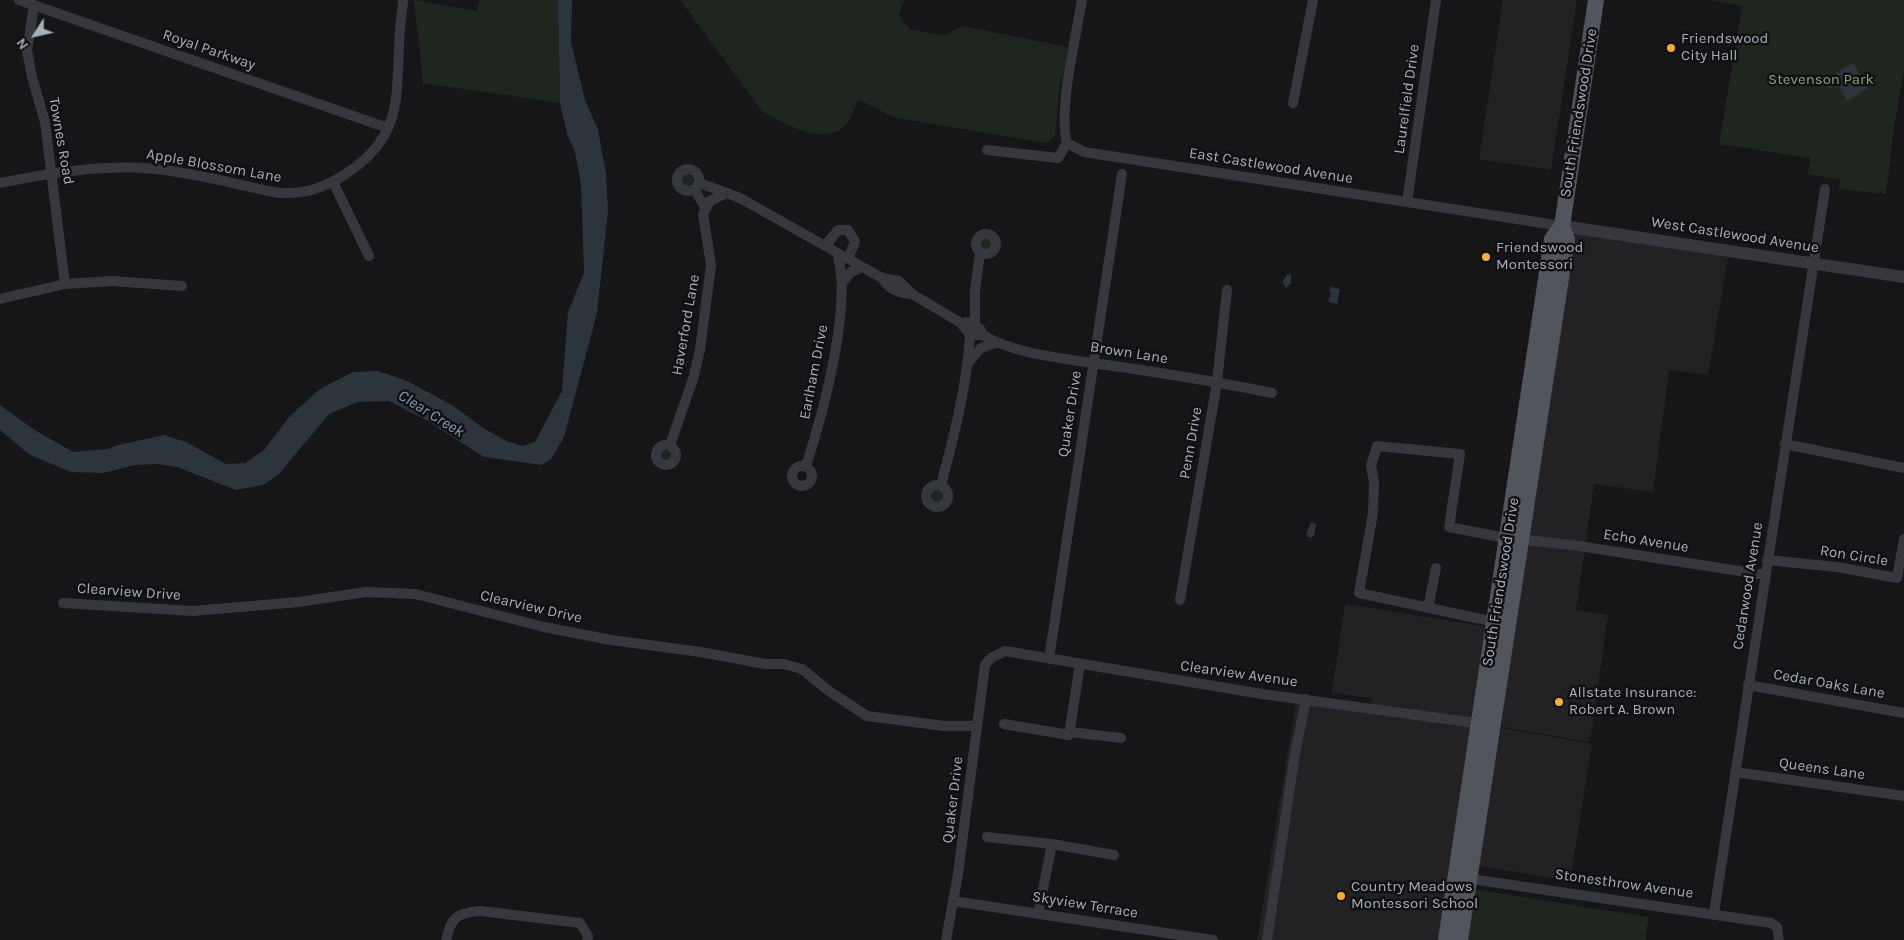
<!DOCTYPE html>
<style>
body{margin:0}
#map{position:relative;width:1904px;height:940px;overflow:hidden;background:#161618;font-family:Karla,sans-serif}
canvas{display:block}
.north{position:absolute;left:10px;top:10px;width:50px;height:50px;-webkit-text-stroke:4px #111113;paint-order:stroke;rotate:235deg;font-size:14px;font-weight:700;line-height:20px;text-align:center;color:#a8adb8}
.north::after{content:'';display:block;margin:auto;width:18px;height:22px;background:#a8adb8;clip-path:polygon(50% 0,100% 100%,50% 72%,0 100%)}
</style>
<div id="map">
<canvas width="1904" height="940"></canvas>
<div class="north">N</div>
</div>
<script>
const ctx = document.querySelector('canvas').getContext('2d');
ctx.lineJoin = 'round';
function paint(path, color) { ctx.fillStyle = color; ctx.fill(path, 'evenodd'); }
function strokePath(path, color, width, dash) { ctx.strokeStyle = color; ctx.lineWidth = width; ctx.lineCap = dash ? 'butt' : 'round'; ctx.setLineDash(dash || []); ctx.stroke(path); }
function write(font, color, halo, rows, align = 'center') {
  ctx.font = font + ' Karla,sans-serif'; ctx.lineWidth = 5; ctx.setLineDash([]); ctx.textBaseline = 'middle'; ctx.strokeStyle = halo; ctx.fillStyle = color; for (const [text, x, y, turn = 0] of rows) {
    ctx.save(); ctx.translate(x, y); ctx.rotate((+turn || 0) * Math.PI / 180); ctx.textAlign = isNaN(turn) ? turn : align; if (halo) ctx.strokeText(text, 0, 0); ctx.fillText(text, 0, 0); ctx.restore();
  }
}
const built = new Path2D(`
 M 1503,0 L 1577,0 L 1551,170 L 1479,159 Z
 M 1578,234 L 1728,256 L 1708,375 L 1669,370 L 1653,492 L 1594,484 L 1576,610 L 1608,615 L 1590,742 L 1502,727 L 1508,666 L 1573,237 Z
 M 1345,604 L 1489,627 L 1442,940 L 1257,940 L 1296,703 L 1370,713 L 1372,699 L 1332,692 Z
 M 1501,728 L 1592,744 L 1570,881 L 1479,866 Z`);
const green = new Path2D(`
 M 414,0 L 477,11 L 480,0 L 558,0 L 560,103 L 423,83 Z
 M 680,0 L 904,0 L 899,15 L 910,29 L 944,36 L 962,26 L 1067,47 L 1064,72 L 1060,85 L 1055,135 L 1046,143 L 893,117 L 858,99 C 854,110 850,125 838,131 C 816,142 780,122 762,111 Z
 M 1904,0 L 1904,70 L 1894,127 L 1886,194 L 1839,189 L 1840,180 L 1808,174 L 1810,158 L 1719,144 L 1742,6 L 1710,0 Z
 M681 180a6 6 0 1 1 12 0a6 6 0 1 1-12 0Z
 M980 244a6 6 0 1 1 12 0a6 6 0 1 1-12 0Z
 M660 455a6 6 0 1 1 12 0a6 6 0 1 1-12 0Z
 M931 496a6 6 0 1 1 12 0a6 6 0 1 1-12 0Z
 M 1473,889 L 1648,917 L 1646,940 L 1465,940 Z`);
const water = new Path2D(`
 M 558,0 L 572,0 L 571,42 L 585,100 L 598,130 L 606,173 L 608,211 L 597,313 L 564,437 L 551,459 L 542,465 L 484,457 L 426,420 L 389,401 L 358,402 L 329,414 L 278,475 L 263,485 L 236,490 L 177,467 L 157,464 L 135,465 L 103,473 L 71,472 L 30,455 L 0,430 L 0,405 L 33,429 L 73,452 L 107,449 L 118,445 L 164,435 L 188,443 L 226,464 L 245,463 L 264,450 L 290,416 L 320,389 L 353,372 L 378,371 L 405,380 L 428,392 L 455,407 L 483,428 L 506,441 L 523,446 L 535,442 L 562,391 L 568,312 L 584,273 L 581,183 L 575,152 L 567,134 L 560,103 Z
 M 1853,63 L 1868,88 L 1847,101 L 1839,87 L 1827,88 L 1822,81 Z
 M 1291,274 L 1291,283 L 1286,288 L 1282,282 L 1287,275 Z
 M 1330,287 L 1340,289 L 1337,304 L 1328,302 L 1331,293 L 1329,292 Z
 M 1311,522 L 1316,524 L 1314,536 L 1310,538 L 1306,535 Z`);
const minor = new Path2D(`
 M 19,0 L 388,128
 M 34,5 L 27,51 L 32,77 L 45,122 L 65,284
 M 1293,103 L 1313,0
 M 1067,143 L 1084,152 L 1562,226
 M 1067,143 C 1058,111 1076,36 1082,0
 M 987,150 L 1058,158 L 1067,143
 M677 180a11 11 0 1 1 22 0a11 11 0 1 1-22 0Z
 M 333,182 L 369,256
 M 0,183 C 50,173 104,164 155,169 C 197,173 238,185 279,193 C 305,194 325,188 347,173 C 399,139 397,102 399,46 C 399,31 402,15 403,0
 M 699,183 L 727,193
 M 694,189 L 705,207
 M 1407,202 L 1436,0
 M976 244a10 10 0 1 1 20 0a10 10 0 1 1-20 0Z
 M 825,246 L 838,230 L 848,230 L 855,242 L 848,258
 M 882,278 C 889,290 899,293 912,294
 M 842,283 L 851,272 L 862,267
 M 0,299 L 65,284 L 112,281 L 182,286
 M 975,324 L 975,291 L 980,252
 M 983,335 C 1015,355 1070,359 1107,365 C 1163,373 1218,382 1272,393
 M 968,363 L 981,348 L 996,343
 M 1785,444 L 1904,468
 M656 455a10 10 0 1 1 20 0a10 10 0 1 1-20 0Z
 M 670,445 L 693,379 L 700,350 L 711,265 L 703,214 L 710,201 L 727,193 L 740,198 L 882,278 L 899,281 L 912,294 L 961,323 L 970,335 L 983,335 L 980,329 L 970,322 L 961,323
 M792 476a10 10 0 1 1 20 0a10 10 0 1 1-20 0Z
 M 806,466 C 823,414 853,304 837,253
 M 941,485 C 954,436 967,386 970,335
 M926 496a11 11 0 1 1 22 0a11 11 0 1 1-22 0Z
 M 1767,560 L 1837,567 L 1897,578 L 1904,539
 M 1180,600 L 1217,382 L 1227,290
 M 63,603 L 193,611 L 298,602 L 366,592 L 415,594 L 544,627 L 611,640 L 701,652 L 765,664 L 783,664 L 802,669 L 829,691 L 867,716 L 944,726 L 977,726
 M 1428,608 L 1436,568
 M 1495,622 L 1359,593 L 1373,513 L 1374,482 L 1371,466 L 1377,446 L 1460,454 L 1449,527 L 1500,537 L 1579,546 L 1765,575
 M 1049,659 L 1122,174
 M 1748,685 L 1904,713
 M 1004,724 L 1069,735 L 1080,664
 M 1070,732 L 1121,738
 M 1735,772 L 1904,796
 M 987,837 L 1052,844 L 1114,855
 M 1464,878 L 1771,923 L 1777,927 L 1779,940
 M 953,901 L 1213,940
 M 1714,913 L 1825,189
 M 1038,914 L 1052,844
 M 446,940 C 451,917 457,913 480,911 L 580,923 L 588,936 L 587,940
 M 946,940 L 958,874 L 985,665 L 991,658 L 1005,651 L 1262,694 L 1483,724
 M 1267,940 L 1295,754 L 1306,699`);
const tertiary = new Path2D(`
 M 1562,226 L 1904,277`);
const primary = new Path2D(`
 M 1446,940 L 1552,239 L 1562,226 L 1596,0
 M 1460,940 L 1567,239 L 1562,226`);
const markers = [
 [1671,48,5,"#f2b134"],
 [1486,257,5,"#f2b134"],
 [1559,702,5,"#f2b134"],
 [1341,896,5,"#f2b134"]
];
const poiNames = [
 ["Friendswood",1681,39],
 ["City Hall",1681,56],
 ["Friendswood",1496,248],
 ["Montessori",1496,265],
 ["Allstate Insurance:",1569,693],
 ["Robert A. Brown",1569,710],
 ["Country Meadows",1351,887],
 ["Montessori School",1351,904]
];
const streetNames = [
 ["Royal Parkway",209,50,19],
 ["Laurelfield Drive",1407,99,-82],
 ["South Friendswood Drive",1579,113,-81],
 ["Townes Road",61,141,80],
 ["Apple Blossom Lane",214,166,10],
 ["East Castlewood Avenue",1271,166,9],
 ["West Castlewood Avenue",1735,235,9],
 ["Haverford Lane",686,325,-80],
 ["Brown Lane",1129,353,9],
 ["Earlham Drive",814,372,-79],
 ["Quaker Drive",1070,414,-81],
 ["Penn Drive",1191,443,-80],
 ["Echo Avenue",1646,541,9],
 ["Ron Circle",1854,556,9],
 ["South Friendswood Drive",1501,582,-81],
 ["Cedarwood Avenue",1748,586,-81],
 ["Clearview Drive",129,592,4],
 ["Clearview Drive",531,607,13],
 ["Clearview Avenue",1239,674,8],
 ["Cedar Oaks Lane",1829,684,10],
 ["Queens Lane",1822,769,8],
 ["Quaker Drive",953,800,-83],
 ["Stonesthrow Avenue",1624,884,8],
 ["Skyview Terrace",1085,905,9]
];
const parkNames = [
 ["Stevenson Park",1821,80]
];
const waterNames = [
 ["Clear Creek",431,414,32]
];
paint(built, '#222225');
paint(green, '#1e261f');
paint(water, '#2c353c');
strokePath(minor, '#37383d', 10);
strokePath(tertiary, '#37383d', 12);
strokePath(primary, '#53555c', 16);
for (const [x, y, r, color] of markers) { const dot = new Path2D(); dot.arc(x, y, r, 0, 2 * Math.PI); ctx.fillStyle = color; ctx.fill(dot); strokePath(dot, '#111113', 2); }
write('15px', '#a8adb8', '#111113', poiNames, 'left');
write('15px', '#a8adb8', '#111113', streetNames);
write('15px', '#7fa381', '#111113', parkNames);
write('italic 16px', '#7f9bb3', '#111113', waterNames);
</script>
